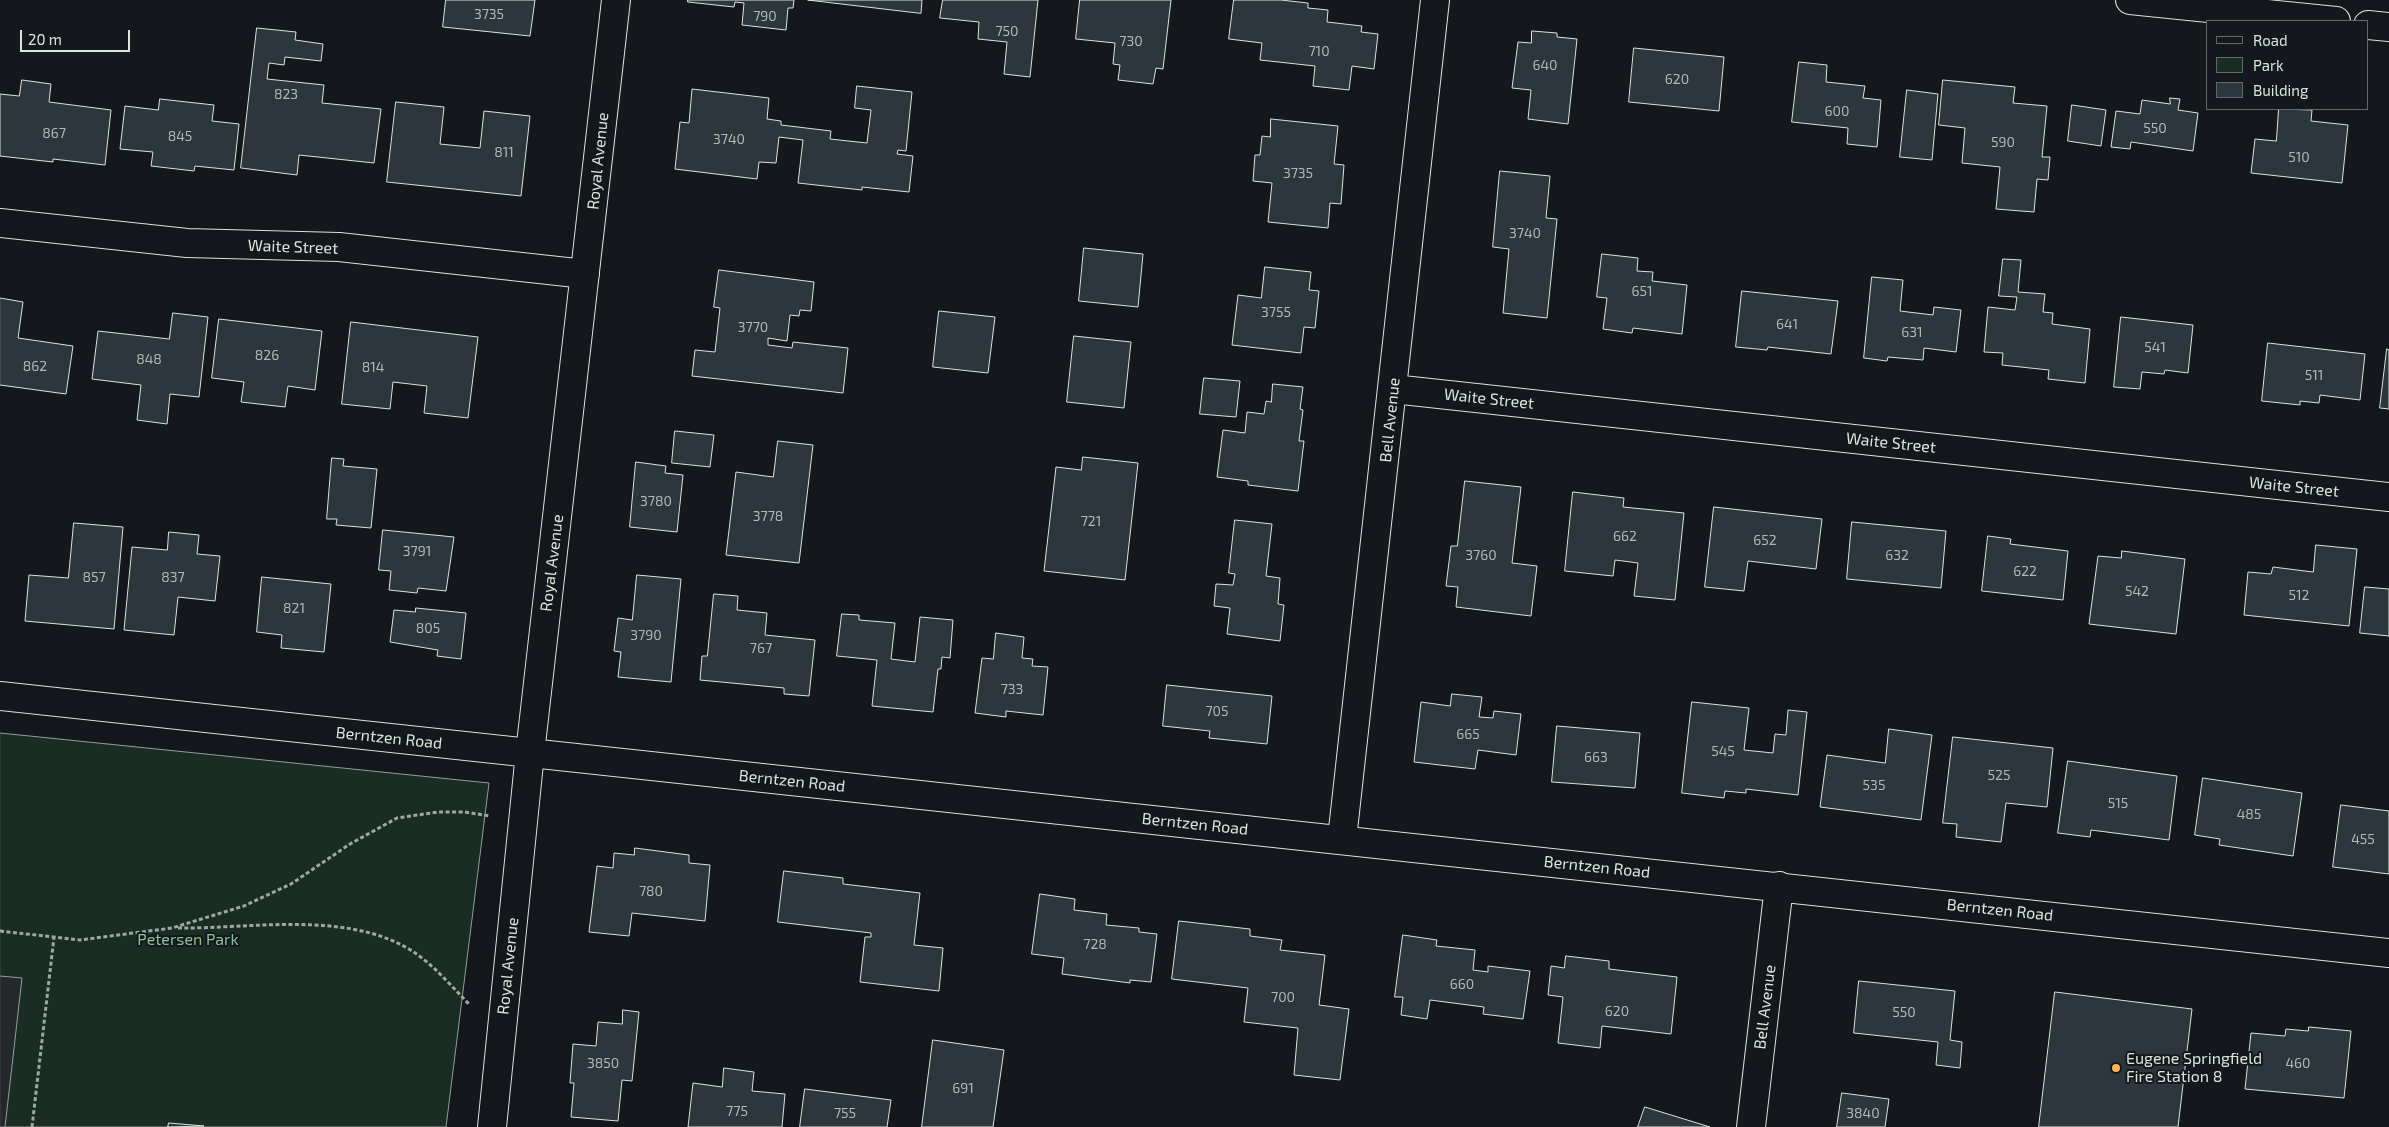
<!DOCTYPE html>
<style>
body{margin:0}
#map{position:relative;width:2389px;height:1127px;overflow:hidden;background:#14181c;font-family:"Exo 2",sans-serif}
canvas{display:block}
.legend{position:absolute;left:2206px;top:20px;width:162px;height:90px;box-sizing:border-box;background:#14181c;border:1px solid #626a69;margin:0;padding:6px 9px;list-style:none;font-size:15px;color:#d8e6dc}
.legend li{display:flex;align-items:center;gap:10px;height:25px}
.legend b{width:25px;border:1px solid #626a69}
.scale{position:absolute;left:20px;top:30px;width:110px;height:22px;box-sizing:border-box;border:2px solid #d8e6dc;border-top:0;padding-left:6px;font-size:15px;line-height:18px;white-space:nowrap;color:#d8e6dc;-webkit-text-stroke:4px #14181c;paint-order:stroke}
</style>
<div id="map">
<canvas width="2389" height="1127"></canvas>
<ul class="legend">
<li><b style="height:6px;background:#14181c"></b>Road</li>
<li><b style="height:14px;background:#1a2d24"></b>Park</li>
<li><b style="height:14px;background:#2c363c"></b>Building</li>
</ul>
<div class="scale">20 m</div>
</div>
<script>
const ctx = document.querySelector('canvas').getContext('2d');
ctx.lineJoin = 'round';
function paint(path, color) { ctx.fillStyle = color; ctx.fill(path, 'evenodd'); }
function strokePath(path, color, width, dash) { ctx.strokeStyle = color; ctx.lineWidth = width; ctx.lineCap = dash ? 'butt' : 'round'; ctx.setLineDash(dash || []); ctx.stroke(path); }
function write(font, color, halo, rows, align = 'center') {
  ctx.font = font + ' "Exo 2",sans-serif'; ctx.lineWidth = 4; ctx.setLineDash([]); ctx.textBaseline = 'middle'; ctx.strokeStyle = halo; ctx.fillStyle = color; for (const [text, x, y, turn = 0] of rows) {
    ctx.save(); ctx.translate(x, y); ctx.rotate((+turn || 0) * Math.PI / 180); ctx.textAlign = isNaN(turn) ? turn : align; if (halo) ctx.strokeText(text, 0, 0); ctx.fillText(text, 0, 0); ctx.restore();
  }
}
const green = new Path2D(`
 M 0,733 L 489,783 L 446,1127 L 0,1127 Z`);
const parking = new Path2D(`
 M 0,976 L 22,978 L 5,1127 L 0,1127 Z`);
const building = new Path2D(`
 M 446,0 L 535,0 L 530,36 L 443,27 Z
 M 688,0 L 794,0 L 793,8 L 788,8 L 786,30 L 742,25 L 744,3 L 735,2 L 734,7 L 688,2 Z
 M 808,0 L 922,0 L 921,13 Z
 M 943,0 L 1038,0 L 1030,77 L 1004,74 L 1007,42 L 978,39 L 979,22 L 940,18 Z
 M 1080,0 L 1171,0 L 1163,69 L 1156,68 L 1153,84 L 1118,80 L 1120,65 L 1113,64 L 1115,43 L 1076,39 Z
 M 1234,0 L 1281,0 L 1308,3 L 1308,8 L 1328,10 L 1327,22 L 1362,26 L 1361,32 L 1378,34 L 1374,69 L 1352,66 L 1349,90 L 1313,86 L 1315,66 L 1260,60 L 1262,43 L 1229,39 Z
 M 257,28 L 296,32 L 295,40 L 323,44 L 321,61 L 285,57 L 284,65 L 269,63 L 267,79 L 324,85 L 322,103 L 381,109 L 374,163 L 299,155 L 297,175 L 241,168 Z
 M 1532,31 L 1557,33 L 1557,37 L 1577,39 L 1568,124 L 1528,119 L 1531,90 L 1512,88 L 1518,42 L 1531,43 Z
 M 1634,48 L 1724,57 L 1719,111 L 1629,102 Z
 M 1799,62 L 1827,65 L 1826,82 L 1865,86 L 1863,98 L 1881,100 L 1877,147 L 1847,144 L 1848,128 L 1792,122 Z
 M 22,80 L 51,84 L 49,102 L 111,110 L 105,165 L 53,159 L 53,162 L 0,156 L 0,94 L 19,96 Z
 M 1943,80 L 2015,87 L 2013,103 L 2047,106 L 2042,157 L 2050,157 L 2048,180 L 2037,179 L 2034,212 L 1996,209 L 2000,167 L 1962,163 L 1965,128 L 1939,125 Z
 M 857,86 L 912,92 L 906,151 L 898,150 L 897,154 L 913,156 L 909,192 L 862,187 L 862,190 L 798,183 L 803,140 L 779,137 L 776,163 L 759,162 L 757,179 L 675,169 L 680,122 L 689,123 L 692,89 L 769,98 L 767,119 L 781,121 L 781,125 L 831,131 L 830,139 L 867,143 L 871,110 L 855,108 Z
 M 1907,90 L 1938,94 L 1932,160 L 1900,157 Z
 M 2170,98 L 2180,99 L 2178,110 L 2198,113 L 2193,151 L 2131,142 L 2130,149 L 2111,147 L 2116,111 L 2140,114 L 2142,100 L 2170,104 Z
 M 160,99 L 214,105 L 212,121 L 239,124 L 234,170 L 195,166 L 194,171 L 151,166 L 153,152 L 120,149 L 125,106 L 158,110 Z
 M 396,102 L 444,107 L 440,144 L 480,148 L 484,111 L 530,116 L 521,196 L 387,182 Z
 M 2072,105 L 2106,110 L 2101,146 L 2068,141 Z
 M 2279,109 L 2312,110 L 2311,121 L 2348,125 L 2342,183 L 2251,173 L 2255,139 L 2276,141 Z
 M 1271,119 L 1338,126 L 1334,164 L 1344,165 L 1341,204 L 1330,203 L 1328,228 L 1268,222 L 1272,183 L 1253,181 L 1255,155 L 1260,155 L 1262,136 L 1270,137 Z
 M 1500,171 L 1550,176 L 1546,218 L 1557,219 L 1547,318 L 1503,313 L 1509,249 L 1493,247 Z
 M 1084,248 L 1143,254 L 1138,307 L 1079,301 Z
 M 1602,254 L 1638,258 L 1637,271 L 1653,272 L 1652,281 L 1687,285 L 1682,334 L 1633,328 L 1632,333 L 1603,329 L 1607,298 L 1597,297 Z
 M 2003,259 L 2021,260 L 2018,292 L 2045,294 L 2043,312 L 2053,313 L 2052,324 L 2090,329 L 2085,383 L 2048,379 L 2049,370 L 2002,365 L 2003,353 L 1984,352 L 1988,307 L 2015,310 L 2017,297 L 1999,296 Z
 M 1265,267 L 1311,272 L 1309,290 L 1319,291 L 1315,328 L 1304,327 L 1301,353 L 1232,345 L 1238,295 L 1261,298 Z
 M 719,270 L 814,282 L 811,311 L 800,310 L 799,316 L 790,315 L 787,341 L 768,338 L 768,345 L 792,348 L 793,342 L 848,348 L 843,393 L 692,376 L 695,350 L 715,352 L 720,308 L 714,307 Z
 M 1872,277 L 1903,280 L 1900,311 L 1933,315 L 1934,307 L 1961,310 L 1956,352 L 1924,348 L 1923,360 L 1888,357 L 1887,361 L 1864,358 Z
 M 1742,291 L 1838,301 L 1831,354 L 1768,347 L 1767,350 L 1736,347 Z
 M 0,298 L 23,302 L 18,338 L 73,346 L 66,394 L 0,385 Z
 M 939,311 L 995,317 L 988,373 L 933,367 Z
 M 173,313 L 208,317 L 199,397 L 170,394 L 167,424 L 137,420 L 141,385 L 92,379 L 98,331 L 169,339 Z
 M 2121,317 L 2193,325 L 2188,373 L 2165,370 L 2164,374 L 2142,372 L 2140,389 L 2114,387 Z
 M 219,319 L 322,331 L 315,390 L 288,386 L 285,407 L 241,402 L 244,382 L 212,378 Z
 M 351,322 L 478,337 L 468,418 L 424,413 L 427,386 L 393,382 L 390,409 L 342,404 Z
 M 1074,336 L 1131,342 L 1124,408 L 1067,402 Z
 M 2268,343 L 2365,354 L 2360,400 L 2320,395 L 2319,403 L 2300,401 L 2300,405 L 2262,401 Z
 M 2387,349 L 2389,350 L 2389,409 L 2380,408 Z
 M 1204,378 L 1240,381 L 1236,417 L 1200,414 Z
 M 1273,384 L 1303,387 L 1300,409 L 1303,410 L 1299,441 L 1304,441 L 1298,491 L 1248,485 L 1248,481 L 1217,477 L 1223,430 L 1245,433 L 1247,412 L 1264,414 L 1266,401 L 1271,402 Z
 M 675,431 L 714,435 L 710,467 L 672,463 Z
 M 778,441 L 813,445 L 799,563 L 726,555 L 736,472 L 773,477 Z
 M 1083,457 L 1138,463 L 1125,580 L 1044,571 L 1056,467 L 1081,470 Z
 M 332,458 L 344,459 L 343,466 L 377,469 L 371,528 L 336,525 L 337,519 L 327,519 Z
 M 636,462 L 666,466 L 665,473 L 683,475 L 677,532 L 630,527 Z
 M 1465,481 L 1521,487 L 1512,563 L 1537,566 L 1531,616 L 1456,607 L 1458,587 L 1446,586 L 1451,546 L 1457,546 Z
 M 1573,492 L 1624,498 L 1623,507 L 1684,513 L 1675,600 L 1634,596 L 1638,563 L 1615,560 L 1613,576 L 1565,571 Z
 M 1714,507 L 1822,519 L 1816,569 L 1748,561 L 1744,591 L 1705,587 Z
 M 1235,520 L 1272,524 L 1266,576 L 1280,578 L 1278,604 L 1284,605 L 1280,641 L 1227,634 L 1230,608 L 1214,606 L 1216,584 L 1233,585 L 1235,574 L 1229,573 Z
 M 1852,522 L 1946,531 L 1941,588 L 1847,579 Z
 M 74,523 L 123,527 L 114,629 L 25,621 L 29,575 L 68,578 Z
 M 383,530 L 454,537 L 446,591 L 418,588 L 417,593 L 389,590 L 391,571 L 379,570 Z
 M 169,532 L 199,535 L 197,554 L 220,556 L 215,601 L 178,597 L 174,635 L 124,630 L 132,547 L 167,550 Z
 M 1988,536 L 2011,539 L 2010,544 L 2068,551 L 2063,600 L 1982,591 Z
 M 2316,545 L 2357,549 L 2349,626 L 2244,615 L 2248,572 L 2271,574 L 2273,567 L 2313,572 Z
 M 2122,551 L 2185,559 L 2176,634 L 2089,624 L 2098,556 L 2121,558 Z
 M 637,575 L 681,579 L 671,682 L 618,677 L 621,652 L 614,651 L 618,618 L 632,620 Z
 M 262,577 L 331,584 L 324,652 L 281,648 L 282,635 L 257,632 Z
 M 2365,587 L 2389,589 L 2389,636 L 2360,633 Z
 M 714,594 L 738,596 L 737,610 L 767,613 L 765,635 L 815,640 L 809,696 L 784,694 L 784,688 L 700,680 L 702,656 L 707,656 Z
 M 416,608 L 466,613 L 461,659 L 437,656 L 438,650 L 390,642 L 394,610 L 415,612 Z
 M 842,614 L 859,615 L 859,620 L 895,623 L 891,659 L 915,662 L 920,617 L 953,620 L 950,658 L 942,657 L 941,669 L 938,669 L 933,712 L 872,706 L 877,660 L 837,656 Z
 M 996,633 L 1024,637 L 1022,658 L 1033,659 L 1032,666 L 1048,667 L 1043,715 L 1006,711 L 1006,717 L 975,713 L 982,658 L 993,659 Z
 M 1167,685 L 1272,696 L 1267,744 L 1209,738 L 1210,731 L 1163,726 Z
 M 1452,694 L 1482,697 L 1479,717 L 1493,718 L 1494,711 L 1521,714 L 1516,755 L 1478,750 L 1475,769 L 1414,762 L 1421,702 L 1450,706 Z
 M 1692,702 L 1749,708 L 1744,750 L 1773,753 L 1775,734 L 1786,735 L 1788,710 L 1807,712 L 1798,795 L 1746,789 L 1746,793 L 1725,791 L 1724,798 L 1682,793 Z
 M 1557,726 L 1640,733 L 1635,788 L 1552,782 Z
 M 1889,729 L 1932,735 L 1921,820 L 1820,807 L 1827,755 L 1885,763 Z
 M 1953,737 L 2053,748 L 2047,807 L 2006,803 L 2001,842 L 1956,837 L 1957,824 L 1943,823 Z
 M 2068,761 L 2177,776 L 2169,840 L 2091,830 L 2090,837 L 2058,833 Z
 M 2203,778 L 2302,793 L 2293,856 L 2219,845 L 2220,839 L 2195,835 Z
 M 2341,805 L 2389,811 L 2389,874 L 2333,867 Z
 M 635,848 L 689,855 L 689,863 L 710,865 L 705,921 L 632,913 L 629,936 L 589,932 L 597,866 L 613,868 L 614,853 L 634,855 Z
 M 784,871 L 843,878 L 843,884 L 920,893 L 914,945 L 943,948 L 939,991 L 860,982 L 865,937 L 871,937 L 871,933 L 778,922 Z
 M 1040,894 L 1075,899 L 1074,910 L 1107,914 L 1106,925 L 1139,928 L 1139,932 L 1157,934 L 1151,982 L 1130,980 L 1130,983 L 1062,974 L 1064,958 L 1032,954 Z
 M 1179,921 L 1250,929 L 1250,936 L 1282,940 L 1280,950 L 1325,955 L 1319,1005 L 1349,1009 L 1340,1080 L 1294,1075 L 1298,1028 L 1244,1022 L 1248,988 L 1172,979 Z
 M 1403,935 L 1437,940 L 1436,946 L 1475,950 L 1473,970 L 1488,972 L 1488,966 L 1530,971 L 1523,1019 L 1483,1014 L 1484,1007 L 1430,1000 L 1427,1019 L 1401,1015 L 1403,997 L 1395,997 Z
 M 1566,956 L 1609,961 L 1609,969 L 1677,977 L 1671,1034 L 1602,1026 L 1600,1048 L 1558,1043 L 1563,997 L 1548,995 L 1551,966 L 1564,968 Z
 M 1859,981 L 1955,991 L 1950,1040 L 1962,1042 L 1960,1068 L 1936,1065 L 1938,1042 L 1854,1033 Z
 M 2055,992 L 2192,1009 L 2178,1127 L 2039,1127 Z
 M 623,1010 L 639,1012 L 632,1081 L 622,1080 L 618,1121 L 571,1117 L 574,1083 L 570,1083 L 573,1044 L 596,1046 L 598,1022 L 622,1024 Z
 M 2309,1027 L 2351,1031 L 2344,1098 L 2245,1089 L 2251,1033 L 2285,1036 L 2286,1029 L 2308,1031 Z
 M 933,1040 L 1004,1050 L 993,1127 L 922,1127 Z
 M 724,1068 L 754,1072 L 752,1091 L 785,1094 L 782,1127 L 688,1127 L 693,1083 L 722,1087 Z
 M 805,1089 L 891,1100 L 887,1127 L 800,1127 Z
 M 1842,1093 L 1889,1099 L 1885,1127 L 1837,1127 Z
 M 1645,1107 L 1710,1127 L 1638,1127 Z
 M 169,1123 L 204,1126 L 168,1127 Z`);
const path = new Path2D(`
 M 178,928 C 250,929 348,910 412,951 C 434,965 452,987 470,1005
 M 0,931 L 80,940 L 172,928 L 244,906 L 291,884 L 350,844 L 397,818 L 438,812 L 465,812 L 490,816
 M 32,1127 L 54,937`);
const minor = new Path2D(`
 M 2130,0 L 2336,21
 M 2368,25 L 2389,27
 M 0,223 L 187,243 L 339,247 L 585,274
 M 1393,389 L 2389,497
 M 0,696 L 2389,953
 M 1342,839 L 1435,0
 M 492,1127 L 530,753 L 616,0
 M 1751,1127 L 1779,886`);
const markers = [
 [2116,1068,5,"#ffb74d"]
];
const numberNames = [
 ["3735",489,14],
 ["790",765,16],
 ["750",1007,31],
 ["730",1131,41],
 ["710",1319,51],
 ["640",1545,65],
 ["620",1677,79],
 ["823",286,94],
 ["600",1837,111],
 ["550",2155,128],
 ["867",54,133],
 ["845",180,136],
 ["3740",729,139],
 ["590",2003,142],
 ["811",504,152],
 ["510",2299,157],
 ["3735",1298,173],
 ["3740",1525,233],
 ["651",1642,291],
 ["3755",1276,312],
 ["641",1787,324],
 ["3770",753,327],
 ["631",1912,332],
 ["541",2155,347],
 ["826",267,355],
 ["848",149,359],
 ["862",35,366],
 ["814",373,367],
 ["511",2314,375],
 ["3780",656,501],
 ["3778",768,516],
 ["721",1091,521],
 ["662",1625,536],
 ["652",1765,540],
 ["3791",417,551],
 ["3760",1481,555],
 ["632",1897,555],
 ["622",2025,571],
 ["857",94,577],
 ["837",173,577],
 ["542",2137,591],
 ["512",2299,595],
 ["821",294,608],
 ["805",428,628],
 ["3790",646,635],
 ["767",761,648],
 ["733",1012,689],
 ["705",1217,711],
 ["665",1468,734],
 ["545",1723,751],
 ["663",1596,757],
 ["525",1999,775],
 ["535",1874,785],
 ["515",2118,803],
 ["485",2249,814],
 ["455",2363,839],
 ["780",651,891],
 ["728",1095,944],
 ["660",1462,984],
 ["700",1283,997],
 ["620",1617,1011],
 ["550",1904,1012],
 ["3850",603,1063],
 ["460",2298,1063],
 ["691",963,1088],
 ["775",737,1111],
 ["755",845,1113],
 ["3840",1863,1113]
];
const streetNames = [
 ["Royal Avenue",598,161,-84],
 ["Waite Street",293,247,2],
 ["Waite Street",1489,399,6],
 ["Bell Avenue",1390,420,-84],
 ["Waite Street",1891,443,6],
 ["Waite Street",2294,487,6],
 ["Royal Avenue",552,563,-83],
 ["Berntzen Road",389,738,6],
 ["Berntzen Road",792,781,6],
 ["Berntzen Road",1195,824,6],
 ["Berntzen Road",1597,867,6],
 ["Berntzen Road",2000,910,6],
 ["Royal Avenue",508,966,-84],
 ["Bell Avenue",1765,1007,-83]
];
const parkNames = [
 ["Petersen Park",188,940]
];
const poiNames = [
 ["Eugene Springfield",2126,1059],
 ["Fire Station 8",2126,1077]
];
paint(green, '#1a2d24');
strokePath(green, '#939e99', 1);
paint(parking, '#24282b');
strokePath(parking, '#939e99', 1);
paint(building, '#2c363c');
strokePath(building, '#d8e6dc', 1);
strokePath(minor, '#d8e6dc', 30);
strokePath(path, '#9da8a2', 3, [4, 2.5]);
strokePath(minor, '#14181c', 28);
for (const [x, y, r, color] of markers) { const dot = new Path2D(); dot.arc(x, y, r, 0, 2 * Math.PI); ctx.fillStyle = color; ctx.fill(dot); strokePath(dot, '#14181c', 2); }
write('14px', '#adbab4', null, numberNames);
write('16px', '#d8e6dc', '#14181c', streetNames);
write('16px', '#8ac095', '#14181c', parkNames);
write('16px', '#d8e6dc', '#14181c', poiNames, 'left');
</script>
